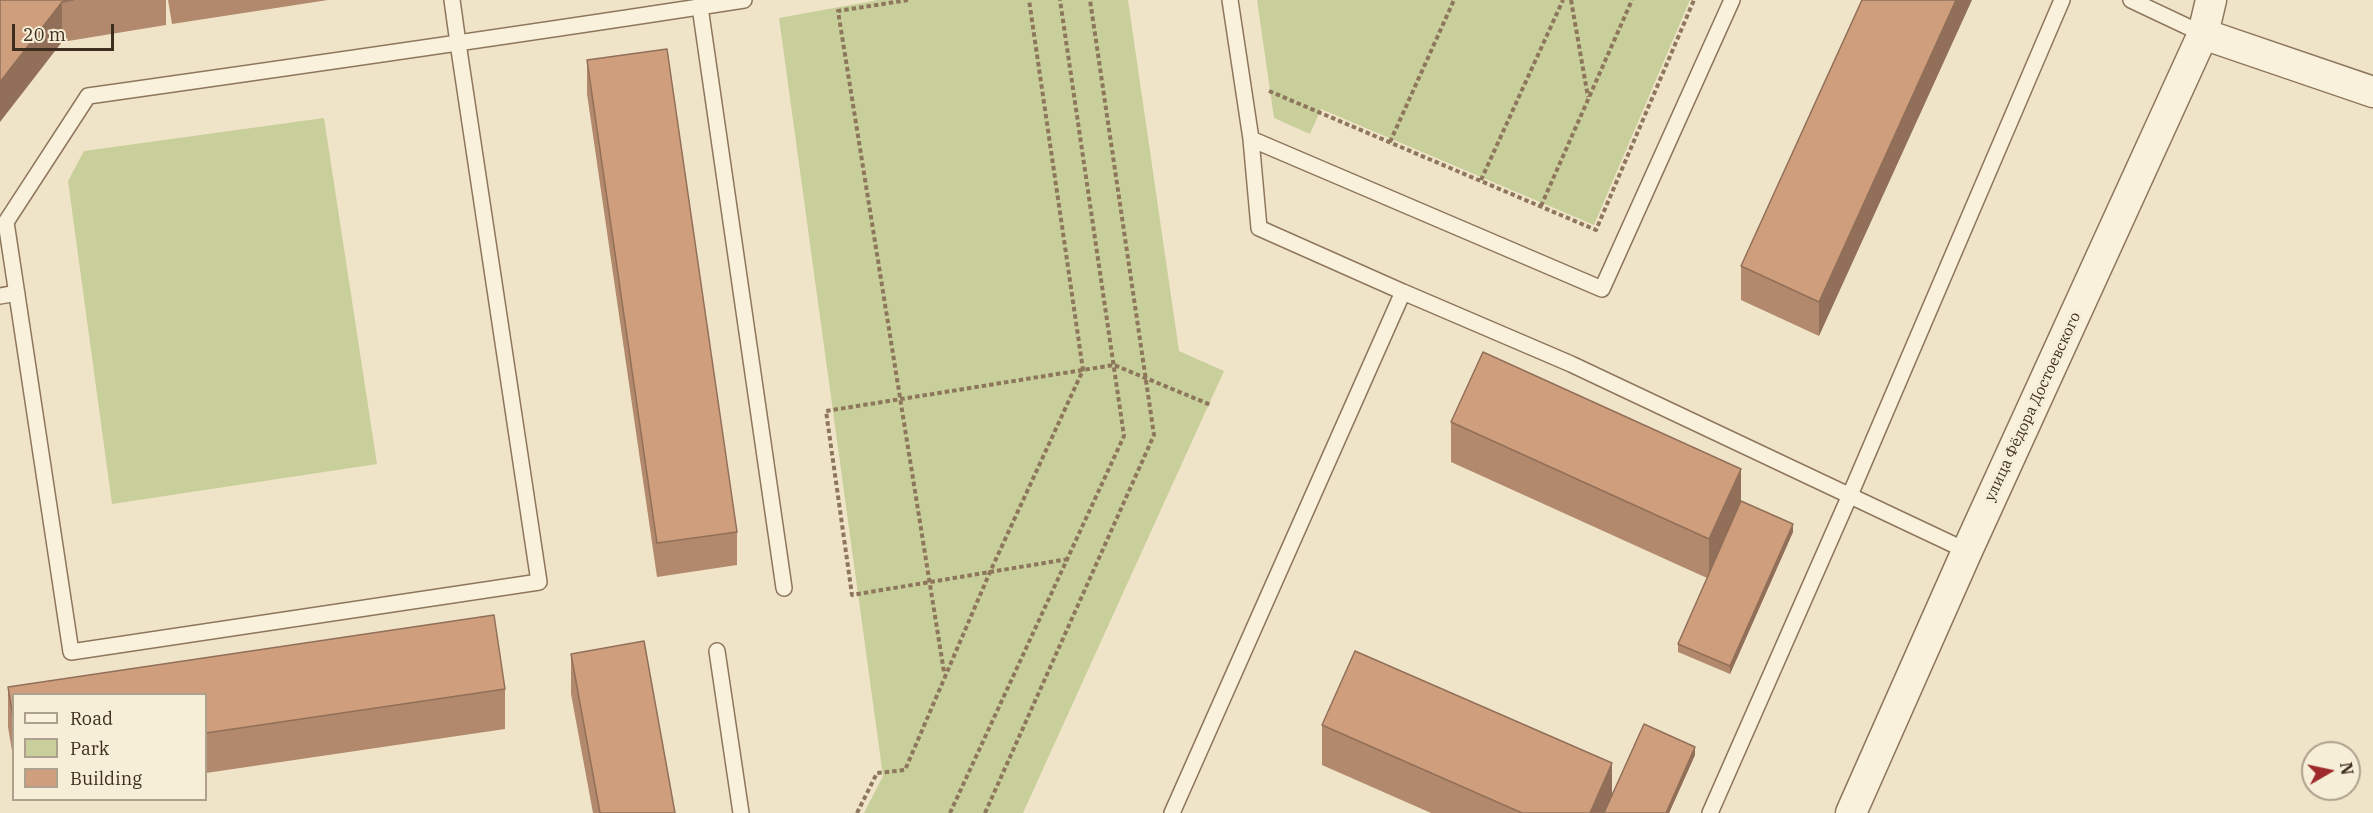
<!DOCTYPE html>
<meta charset="utf-8">
<style>
body{margin:0}
#map{position:relative;width:2373px;height:813px;overflow:hidden;background:#f0e4c8;font-family:"IBM Plex Serif",serif}
canvas{display:block}
.legend{position:absolute;left:12px;top:693px;width:195px;height:108px;box-sizing:border-box;background:#f7eed8;border:2px solid #ada18e;margin:0;padding:8px 10px;list-style:none;font-size:18px;color:#3d2e20}
.legend li{display:flex;align-items:center;gap:12px;height:30px}
.legend b{width:30px;border:2px solid #ada18e}
.north{position:absolute;left:2301px;top:741px;width:60px;height:60px;box-sizing:border-box;background:#f7eed8;border:2px solid #ada18e;border-radius:50%;rotate:81deg;font-size:16px;font-weight:700;line-height:24px;text-align:center;color:#3d2e20}
.north::after{content:'';display:block;margin:auto;width:21px;height:27px;background:#9e2a2b;clip-path:polygon(50% 0,100% 100%,50% 72%,0 100%)}
.scale{position:absolute;left:12px;top:24px;width:102px;height:27px;box-sizing:border-box;border:3px solid #3d2e20;border-top:0;padding-left:8px;font-size:18px;line-height:21px;white-space:nowrap;color:#3d2e20;-webkit-text-stroke:4px #f7eed8;paint-order:stroke}
</style>
<div id="map">
<canvas width="2373" height="813"></canvas>
<ul class="legend">
<li><b style="height:8px;background:#faf1dc"></b>Road</li>
<li><b style="height:16px;background:#c9cf9b"></b>Park</li>
<li><b style="height:16px;background:#cf9f7d"></b>Building</li>
</ul>
<div class="north">N</div>
<div class="scale">20 m</div>
</div>
<script>
const ctx = document.querySelector('canvas').getContext('2d');
ctx.lineJoin = 'round';
function paint(path, color) { ctx.fillStyle = color; ctx.fill(path, 'evenodd'); }
function strokePath(path, color, width, dash) { ctx.strokeStyle = color; ctx.lineWidth = width; ctx.lineCap = dash ? 'butt' : 'round'; ctx.setLineDash(dash || []); ctx.stroke(path); }
function write(font, color, halo, rows, align = 'center') {
  ctx.font = font + ' "IBM Plex Serif",serif'; ctx.lineWidth = 6; ctx.setLineDash([]); ctx.textBaseline = 'middle'; ctx.strokeStyle = halo; ctx.fillStyle = color; for (const [text, x, y, turn = 0] of rows) {
    ctx.save(); ctx.translate(x, y); ctx.rotate((+turn || 0) * Math.PI / 180); ctx.textAlign = isNaN(turn) ? turn : align; if (halo) ctx.strokeText(text, 0, 0); ctx.fillText(text, 0, 0); ctx.restore();
  }
}
const green = new Path2D(`
 M 878,0 L 1128,0 L 1179,351 L 1224,371 L 1023,813 L 864,813 L 883,776 L 779,18 Z
 M 1257,0 L 1690,0 L 1594,225 L 1321,109 L 1310,134 L 1274,118 Z
 M 324,118 L 377,464 L 112,504 L 68,181 L 84,151 Z`);
const path = new Path2D(`
 M 908,0 L 838,11 L 944,672
 M 1571,0 L 1588,97
 M 1269,91 L 1596,230 L 1694,0
 M 1390,142 L 1454,0
 M 1481,180 L 1563,0
 M 1541,206 L 1632,0
 M 1068,559 L 852,595 L 826,411 L 1114,365 L 1211,405
 M 857,813 L 877,773 L 905,770 L 990,572 L 1083,370 L 1029,0
 M 950,813 L 1124,436 L 1060,0
 M 985,813 L 1154,435 L 1090,0`);
const lane = new Path2D(`
 M 452,0 L 458,43 L 539,582 L 71,652 L 6,222 L 88,96 C 307,65 526,34 744,0
 M 2131,0 L 2203,34
 M 700,7 L 784,588
 M 1251,139 L 1602,289 L 1732,0
 M 1403,292 L 1571,364 L 1967,551
 M 0,296 L 17,293
 M 717,651 L 741,813
 M 1172,813 L 1403,292 L 1259,228 L 1251,139 L 1230,0
 M 1710,813 L 1850,495 L 2062,0`);
const street = new Path2D(`
 M 2203,34 L 2373,92
 M 1851,813 L 1967,551 L 2203,34 L 2211,0`);
const wall = new Path2D(`
 M 0,0 L 166,0 L 166,25 L 62,42 Z
 M 168,0 L 328,0 L 172,24 Z
 M 1862,0 L 1819,336 L 1741,300 L 1741,266 Z
 M 587,60 L 737,532 L 737,565 L 657,577 L 587,94 Z
 M 1451,422 L 1741,501 L 1793,532 L 1730,674 L 1678,652 L 1678,644 L 1707,578 L 1451,462 Z
 M 571,654 L 675,813 L 593,813 L 571,694 Z
 M 8,687 L 505,689 L 505,729 L 206,773 L 206,694 L 14,694 L 14,763 L 8,727 Z
 M 1322,725 L 1612,796 L 1695,755 L 1669,813 L 1431,813 L 1322,765 Z`);
const shadedWall = new Path2D(`
 M 1956,0 L 1972,0 L 1819,336 L 1819,302 Z
 M 62,2 L 62,42 L 0,122 L 0,82 Z
 M 1741,469 L 1741,509 L 1709,580 L 1709,539 Z
 M 1793,524 L 1793,532 L 1730,674 L 1730,666 Z
 M 1695,747 L 1695,755 L 1669,813 L 1666,813 Z
 M 1612,763 L 1612,803 L 1607,813 L 1590,813 Z`);
const building = new Path2D(`
 M 0,0 L 73,0 L 62,2 L 0,82 Z
 M 1862,0 L 1956,0 L 1819,302 L 1741,266 Z
 M 667,49 L 737,532 L 657,543 L 587,60 Z
 M 1483,352 L 1741,469 L 1709,539 L 1451,422 Z
 M 1741,501 L 1793,524 L 1730,666 L 1678,644 Z
 M 494,615 L 505,689 L 206,733 L 206,694 L 14,694 L 14,723 L 8,687 Z
 M 644,641 L 675,813 L 600,813 L 571,654 Z
 M 1355,651 L 1612,763 L 1590,813 L 1522,813 L 1322,725 Z
 M 1644,724 L 1695,747 L 1666,813 L 1604,813 Z`);
const streetNames = [
 ["улица Фёдора Достоевского",2033,407,-65]
];
paint(green, '#c9cf9b');
strokePath(lane, '#8d765c', 18);
strokePath(street, '#8d765c', 33);
strokePath(path, '#8d765c', 4, [4.5, 3]);
strokePath(lane, '#faf1dc', 15);
strokePath(street, '#faf1dc', 30);
paint(wall, '#b2896c');
paint(shadedWall, '#916f58');
paint(building, '#cf9f7d');
strokePath(building, '#916f58', 1.5);
write('15px', '#3d2e20', '#f7eed8', streetNames);
</script>
